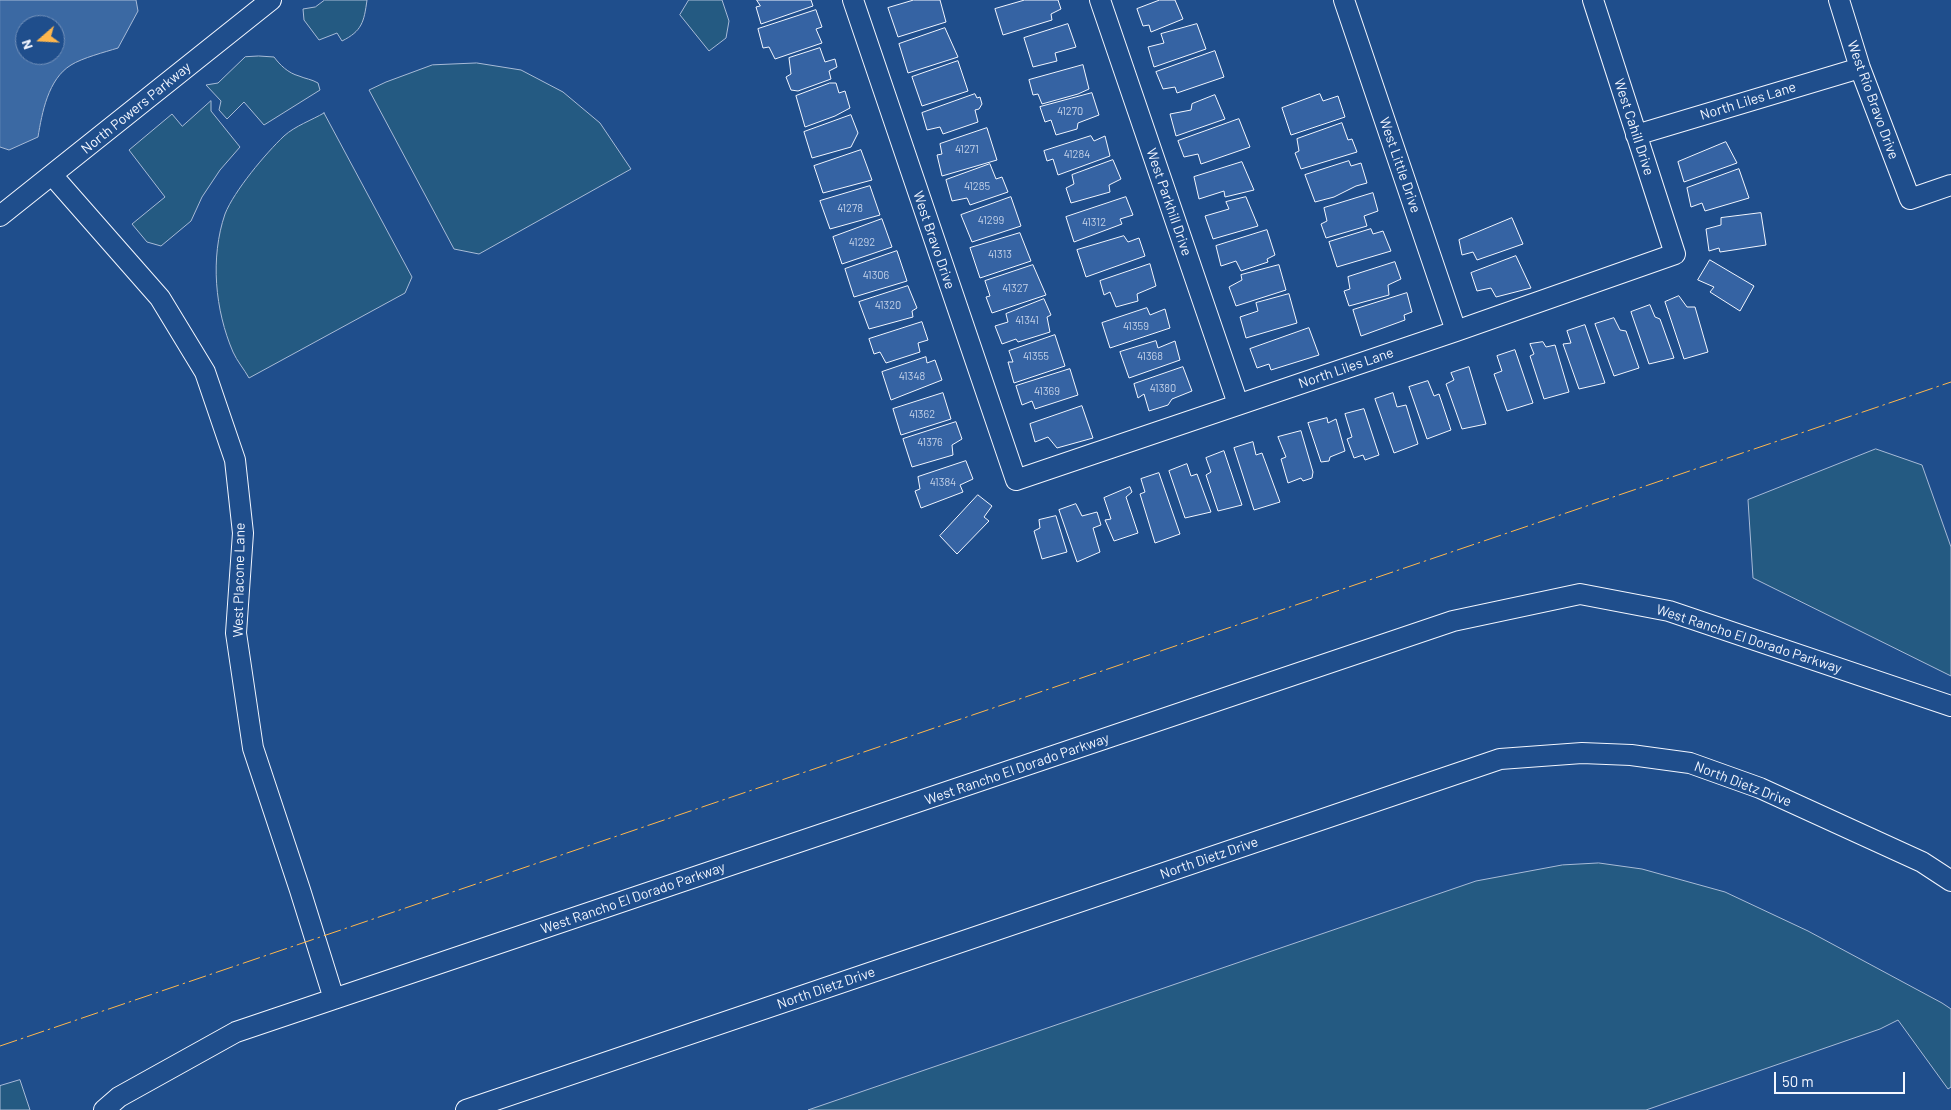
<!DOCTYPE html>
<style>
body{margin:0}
#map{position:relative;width:1951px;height:1110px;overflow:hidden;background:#1f4e8c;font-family:Barlow,sans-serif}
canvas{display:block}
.north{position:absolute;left:15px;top:15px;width:50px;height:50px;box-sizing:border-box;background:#1f4e8c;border:1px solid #7391ba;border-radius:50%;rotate:251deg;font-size:14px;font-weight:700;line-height:20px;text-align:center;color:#f2f6ff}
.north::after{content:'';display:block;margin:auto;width:18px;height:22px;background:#ffb74d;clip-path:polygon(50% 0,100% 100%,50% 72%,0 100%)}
.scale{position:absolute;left:1774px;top:1072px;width:131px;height:22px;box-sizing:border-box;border:2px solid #f2f6ff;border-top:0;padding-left:6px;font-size:15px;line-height:18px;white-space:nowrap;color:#f2f6ff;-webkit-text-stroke:4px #1f4e8c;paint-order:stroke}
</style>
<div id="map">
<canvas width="1951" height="1110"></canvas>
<div class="north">N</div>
<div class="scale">50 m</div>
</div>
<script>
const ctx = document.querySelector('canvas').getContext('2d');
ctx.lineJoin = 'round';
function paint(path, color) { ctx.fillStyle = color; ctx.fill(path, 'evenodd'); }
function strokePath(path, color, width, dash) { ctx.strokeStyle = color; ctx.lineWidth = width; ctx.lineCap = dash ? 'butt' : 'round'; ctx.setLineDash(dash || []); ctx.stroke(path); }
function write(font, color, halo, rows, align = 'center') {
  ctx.font = font + ' Barlow,sans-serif'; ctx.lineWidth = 4; ctx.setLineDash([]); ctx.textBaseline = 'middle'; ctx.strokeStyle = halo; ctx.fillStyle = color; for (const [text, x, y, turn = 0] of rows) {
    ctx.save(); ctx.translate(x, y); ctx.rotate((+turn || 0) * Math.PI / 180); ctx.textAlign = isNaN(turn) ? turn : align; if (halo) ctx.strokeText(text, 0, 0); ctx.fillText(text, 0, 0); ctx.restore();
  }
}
const green = new Path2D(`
 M 325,0 L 367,0 C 364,22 362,31 342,41 L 337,33 L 319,40 L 304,20 L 303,9 L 315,7 Z
 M 689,0 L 722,0 L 729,21 L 726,38 L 709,51 L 680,15 Z
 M 259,56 L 274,57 C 280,65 288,73 299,76 C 306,79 311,79 318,83 L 320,90 L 264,125 L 244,102 L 227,119 L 219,110 L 221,101 L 206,85 L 218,83 L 245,57 Z
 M 477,63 L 521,70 L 563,92 L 600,123 L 631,169 L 479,254 L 454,249 L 369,90 L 386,82 L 432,65 Z
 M 211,101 L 211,111 L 240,147 L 220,170 L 202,197 L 191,221 L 161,246 L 147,242 L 132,224 L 165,197 L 129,150 L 172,114 L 182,126 Z
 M 324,113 L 412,277 L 405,293 L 249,378 C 244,369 237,361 233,352 C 215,310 210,258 225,214 C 234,191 266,153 284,136 C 295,126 312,120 324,113 Z
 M 1876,449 L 1922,465 L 1951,547 L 1951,676 L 1753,578 L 1748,500 Z
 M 1599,863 L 1642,869 L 1725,892 L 1808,931 L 1942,1003 L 1951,1009 L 1951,1087 L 1948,1089 L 1898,1020 L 1880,1029 L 1646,1110 L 808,1110 L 1476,881 L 1562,865 Z
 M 20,1080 L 30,1110 L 0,1110 L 0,1086 Z`);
const water = new Path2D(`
 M 0,0 L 136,0 L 138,11 L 118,48 C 105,52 82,58 71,65 C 48,79 42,113 38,137 L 9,150 L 0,147 ZM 25,25 L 55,25 L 55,55 L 25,55 Z`);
const building = new Path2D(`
 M 757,0 L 811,0 L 813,6 L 761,24 L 756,7 L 760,6 Z
 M 914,0 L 940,0 L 946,22 L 898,37 L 888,8 Z
 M 1025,0 L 1058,0 L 1061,9 L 1051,14 L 1052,20 L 1003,35 L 995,9 Z
 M 1160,0 L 1175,0 L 1183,19 L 1151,32 L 1149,25 L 1143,26 L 1137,9 Z
 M 816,10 L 822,27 L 816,29 L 822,43 L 775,59 L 769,47 L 763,48 L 758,29 Z
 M 1068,24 L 1076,47 L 1055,53 L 1057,61 L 1033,67 L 1024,38 Z
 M 1197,24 L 1206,49 L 1154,67 L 1148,47 L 1164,43 L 1161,34 Z
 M 945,28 L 958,57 L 908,73 L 899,44 Z
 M 820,48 L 825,62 L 835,59 L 837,67 L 829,71 L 831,79 L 798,91 L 791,90 L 786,77 L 791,74 L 789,58 Z
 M 1215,51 L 1224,77 L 1177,93 L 1175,87 L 1163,89 L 1156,72 Z
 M 958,61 L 968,91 L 922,106 L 912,77 Z
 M 1083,65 L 1089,89 L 1078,94 L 1042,104 L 1038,94 L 1033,95 L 1029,80 Z
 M 830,83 L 836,83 L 839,93 L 845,91 L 850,108 L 835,116 L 805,127 L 796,96 Z
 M 1092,93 L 1099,115 L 1078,123 L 1077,129 L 1056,135 L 1051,120 L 1045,122 L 1040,107 Z
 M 975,94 L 977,98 L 980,97 L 982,104 L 979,109 L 975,110 L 978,122 L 943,134 L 940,127 L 927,130 L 922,113 Z
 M 1320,94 L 1323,101 L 1338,96 L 1345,117 L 1291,135 L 1282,108 Z
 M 1215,95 L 1225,119 L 1176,136 L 1170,114 L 1191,110 L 1192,104 Z
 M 851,115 L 858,133 L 851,147 L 812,158 L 804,132 Z
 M 1239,119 L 1250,147 L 1201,164 L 1198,154 L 1184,157 L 1178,141 Z
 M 1342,123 L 1348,140 L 1352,139 L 1357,152 L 1301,169 L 1295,153 L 1299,151 L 1297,139 Z
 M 987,128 L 997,160 L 942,176 L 937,155 L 942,154 L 940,144 Z
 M 1091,136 L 1094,141 L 1105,136 L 1110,156 L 1058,175 L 1053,159 L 1047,161 L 1044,151 Z
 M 1726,142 L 1737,163 L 1684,182 L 1678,162 Z
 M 861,150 L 872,180 L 823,193 L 814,166 Z
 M 1113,160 L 1121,179 L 1109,185 L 1110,192 L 1071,203 L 1066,188 L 1074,184 L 1072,175 Z
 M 1349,161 L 1351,166 L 1361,163 L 1367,183 L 1356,186 L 1334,197 L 1315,202 L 1305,175 Z
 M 1242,162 L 1254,190 L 1225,197 L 1224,191 L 1199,199 L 1194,177 Z
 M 990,164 L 996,179 L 1002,177 L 1008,192 L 970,205 L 967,198 L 952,201 L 946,180 Z
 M 1739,169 L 1749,198 L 1705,211 L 1702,203 L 1691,207 L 1687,188 Z
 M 870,186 L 880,215 L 830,229 L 820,201 Z
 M 1373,193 L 1378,211 L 1364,216 L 1367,226 L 1326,238 L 1321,224 L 1327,221 L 1324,208 Z
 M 1011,197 L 1021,226 L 972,242 L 961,215 Z
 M 1126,197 L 1133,215 L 1120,219 L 1122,224 L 1074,242 L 1066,217 Z
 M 1246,197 L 1258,226 L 1213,239 L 1205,216 L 1229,209 L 1226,202 Z
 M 1761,213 L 1766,245 L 1720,252 L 1719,248 L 1709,251 L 1706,229 L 1721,225 L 1721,218 Z
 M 1512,218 L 1523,244 L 1477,260 L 1473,252 L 1462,255 L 1459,240 Z
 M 882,219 L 892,247 L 842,264 L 833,237 Z
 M 1371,229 L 1373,234 L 1383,231 L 1391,251 L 1337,267 L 1329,242 Z
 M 1267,230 L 1275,255 L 1267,259 L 1268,262 L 1241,271 L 1236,261 L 1221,266 L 1216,246 Z
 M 1020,233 L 1031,261 L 980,278 L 970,248 Z
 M 1124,236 L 1128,242 L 1139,238 L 1145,256 L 1086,277 L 1077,250 Z
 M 897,251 L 907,281 L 854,297 L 845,269 Z
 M 1516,256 L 1531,288 L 1496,297 L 1491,288 L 1477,291 L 1471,273 Z
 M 1710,260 L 1754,286 L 1740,311 L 1710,292 L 1714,287 L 1698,280 Z
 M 1395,262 L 1401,279 L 1388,285 L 1389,295 L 1349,306 L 1344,291 L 1350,289 L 1348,277 Z
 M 1150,264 L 1156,286 L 1137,294 L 1138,301 L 1116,307 L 1110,292 L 1104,295 L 1100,281 Z
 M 1033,265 L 1046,295 L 992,313 L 986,297 L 990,296 L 985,281 Z
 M 1279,265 L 1286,290 L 1236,306 L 1229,287 L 1242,280 L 1241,275 Z
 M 908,286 L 917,308 L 912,311 L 913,317 L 869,329 L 859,302 Z
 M 1407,293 L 1412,312 L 1404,315 L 1405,320 L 1361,336 L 1353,310 Z
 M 1289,294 L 1297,323 L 1246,338 L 1240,317 L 1258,311 L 1256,303 Z
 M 1679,296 L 1687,307 L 1695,307 L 1708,352 L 1684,359 L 1665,302 Z
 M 1044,299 L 1051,315 L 1047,317 L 1050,332 L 1018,342 L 1016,339 L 1002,344 L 995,326 L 1008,322 L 1006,314 Z
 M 1650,305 L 1655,317 L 1660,319 L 1674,358 L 1649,364 L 1631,312 Z
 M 1147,308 L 1150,315 L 1165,309 L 1170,328 L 1110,348 L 1102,323 Z
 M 1614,318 L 1620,330 L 1626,331 L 1639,368 L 1614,376 L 1595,324 Z
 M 922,322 L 928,340 L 918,343 L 920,352 L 886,363 L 880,352 L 874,354 L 869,339 Z
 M 1585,325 L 1605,383 L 1579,389 L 1563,344 L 1571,343 L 1567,331 Z
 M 1309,328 L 1319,355 L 1271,370 L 1269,364 L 1257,368 L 1250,349 Z
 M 1055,335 L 1065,366 L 1014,383 L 1008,362 L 1013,362 L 1009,351 Z
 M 1156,341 L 1158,348 L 1175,341 L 1180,360 L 1129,378 L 1120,352 Z
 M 1543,342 L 1546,347 L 1555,345 L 1569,392 L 1544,399 L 1530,356 L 1534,354 L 1530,344 Z
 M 1515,350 L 1533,403 L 1507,411 L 1494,374 L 1502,371 L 1497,356 Z
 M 926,357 L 927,363 L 935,360 L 942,380 L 891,400 L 882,372 Z
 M 1183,367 L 1192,391 L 1172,399 L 1168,405 L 1149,411 L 1144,394 L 1138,398 L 1134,384 Z
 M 1469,367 L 1486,424 L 1462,429 L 1446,384 L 1454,380 L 1451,373 Z
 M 1070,369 L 1078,395 L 1035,409 L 1032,401 L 1022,405 L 1016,386 Z
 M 1428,381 L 1434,396 L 1439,394 L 1451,430 L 1427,439 L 1409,387 Z
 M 943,393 L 951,419 L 901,435 L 893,409 Z
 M 1393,393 L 1397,407 L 1406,405 L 1418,444 L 1394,453 L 1375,399 Z
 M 1082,406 L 1093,438 L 1057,448 L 1048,437 L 1035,442 L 1030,424 Z
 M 1364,409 L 1379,455 L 1365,460 L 1363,455 L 1354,458 L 1347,439 L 1352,437 L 1345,414 Z
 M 1327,418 L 1328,423 L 1336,419 L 1345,451 L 1330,457 L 1329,461 L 1321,462 L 1308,423 Z
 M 956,422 L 962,439 L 952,445 L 953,455 L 912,467 L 903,439 Z
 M 1301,431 L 1313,472 L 1312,478 L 1303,481 L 1301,478 L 1288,483 L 1281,459 L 1286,457 L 1278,437 Z
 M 1253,442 L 1256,455 L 1262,453 L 1280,502 L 1254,510 L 1234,448 Z
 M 1224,451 L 1242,505 L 1218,511 L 1206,475 L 1211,472 L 1206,458 Z
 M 966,461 L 973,479 L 960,485 L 963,492 L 921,508 L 915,491 L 920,489 L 918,477 Z
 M 1187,464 L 1191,476 L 1197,474 L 1211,512 L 1185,518 L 1169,471 Z
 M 1159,473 L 1180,534 L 1155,543 L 1140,494 L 1145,492 L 1141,479 Z
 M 1130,487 L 1132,492 L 1126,497 L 1138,533 L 1114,541 L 1105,520 L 1111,519 L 1104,498 Z
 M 978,495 L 992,506 L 984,517 L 989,521 L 957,554 L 940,536 Z
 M 1076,504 L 1082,516 L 1097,512 L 1101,525 L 1093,528 L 1100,552 L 1077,562 L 1059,510 Z
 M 1056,516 L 1067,552 L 1042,559 L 1034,531 L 1040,528 L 1039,520 Z`);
const minor = new Path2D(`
 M 853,0 L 1016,480 L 1456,331 L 1675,254 L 1593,0
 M 1100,0 L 1238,404
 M 1344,0 L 1456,331
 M 1839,0 L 1860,68 L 1910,199 L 1951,185
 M 1636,135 L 1860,68
 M 52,175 L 160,298 L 205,372 L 235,460 L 243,533 L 236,633 L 253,748 L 300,890 L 334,999
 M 0,216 L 271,0
 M 104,1110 L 119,1097 L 236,1032 L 1453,621 L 1580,594 L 1669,611 L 1951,706
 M 466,1110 L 1500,759 L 1582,753 L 1631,755 L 1690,763 L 1760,788 L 1922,862 L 1951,881`);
const power = new Path2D(`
 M 0,1046 L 1951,382`);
const numberNames = [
 ["41270",1070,111],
 ["41271",967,149],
 ["41284",1077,154],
 ["41285",977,186],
 ["41278",850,208],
 ["41299",991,220],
 ["41312",1094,222],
 ["41292",862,242],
 ["41313",1000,254],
 ["41306",876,275],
 ["41327",1015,288],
 ["41320",888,305],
 ["41341",1027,320],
 ["41359",1136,326],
 ["41355",1036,356],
 ["41368",1150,356],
 ["41348",912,376],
 ["41380",1163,388],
 ["41369",1047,391],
 ["41362",922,414],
 ["41376",930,442],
 ["41384",943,482]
];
const streetNames = [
 ["West Rio Bravo Drive",1873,100,70],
 ["North Liles Lane",1748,101,-17],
 ["North Powers Parkway",136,108,-39],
 ["West Cahill Drive",1634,127,72],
 ["West Little Drive",1400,165,71],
 ["West Parkhill Drive",1169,202,71],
 ["West Bravo Drive",934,240,71],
 ["North Liles Lane",1346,368,-19],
 ["West Placone Lane",239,580,-89],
 ["West Rancho El Dorado Parkway",1749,639,18],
 ["West Rancho El Dorado Parkway",1017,769,-19],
 ["North Dietz Drive",1743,784,21],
 ["North Dietz Drive",1209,858,-19],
 ["West Rancho El Dorado Parkway",633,898,-19],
 ["North Dietz Drive",826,988,-19]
];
paint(green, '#245a82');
strokePath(green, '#a8bbd7', 1);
paint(water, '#3b69a3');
strokePath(water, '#a8bbd7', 1);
paint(building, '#3563a3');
strokePath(building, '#f2f6ff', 1);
strokePath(minor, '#f2f6ff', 22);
strokePath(minor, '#1f4e8c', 20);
strokePath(power, '#ffb74d', 1, [18, 4, 2.5, 4]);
write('11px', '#c3d1e8', null, numberNames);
write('14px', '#f2f6ff', '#1f4e8c', streetNames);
</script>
